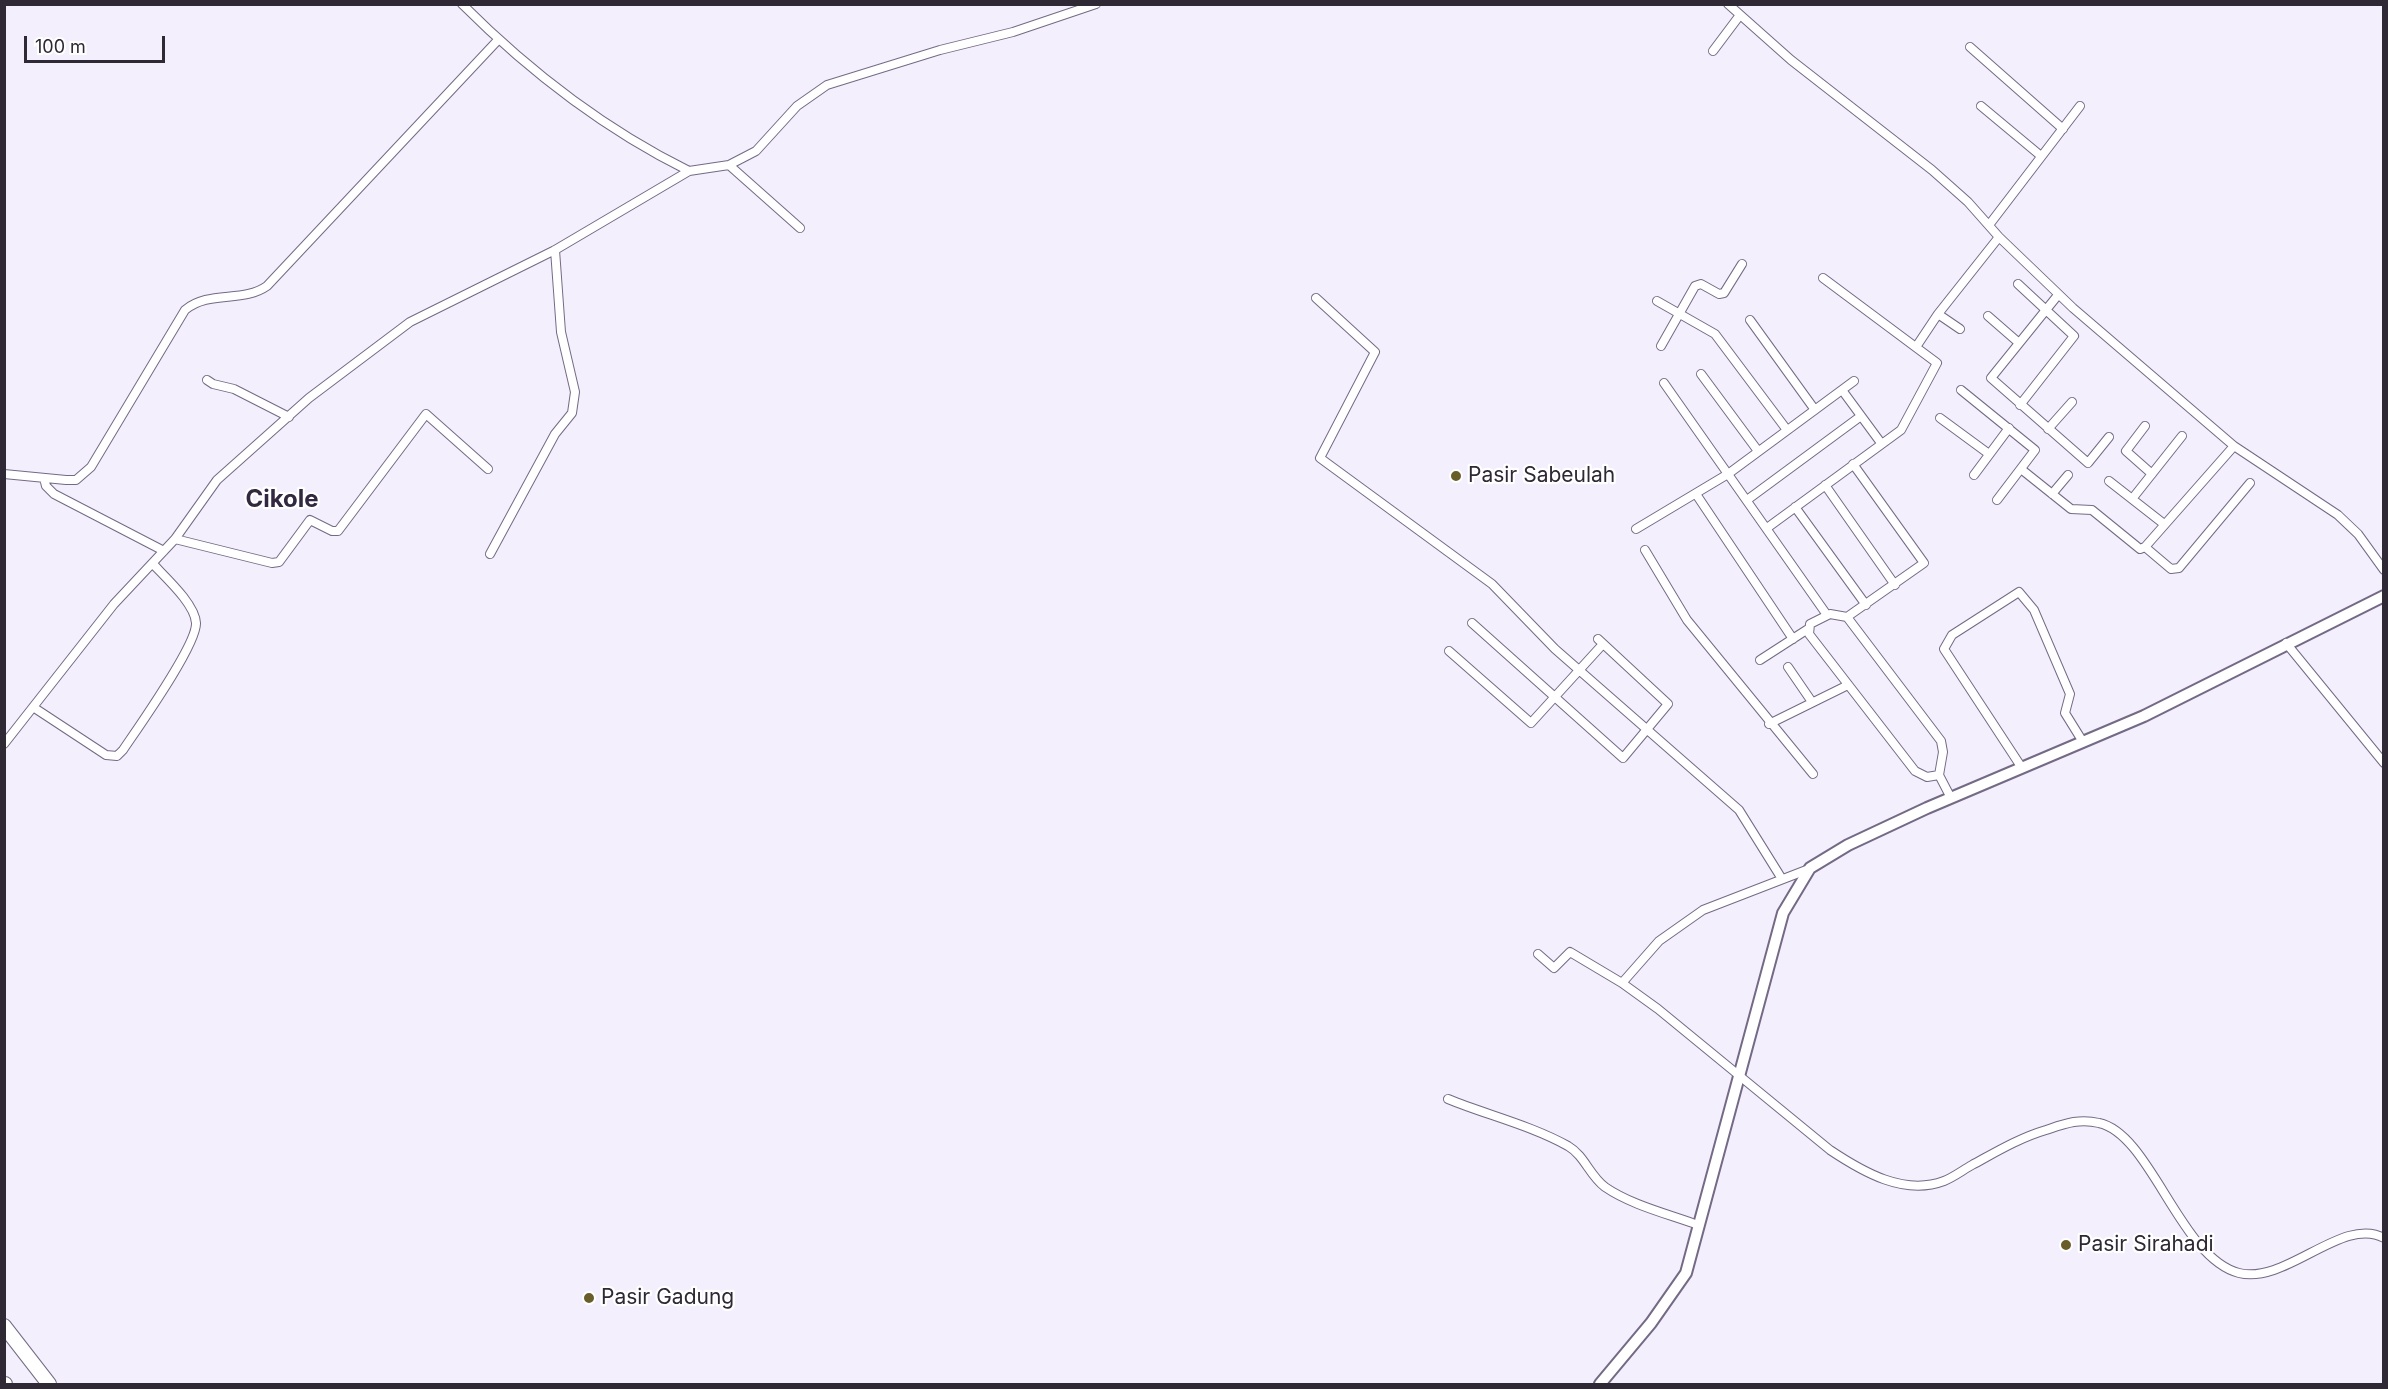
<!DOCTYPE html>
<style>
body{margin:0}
#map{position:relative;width:2388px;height:1389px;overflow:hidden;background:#f4effc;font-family:Inter,sans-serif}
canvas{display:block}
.frame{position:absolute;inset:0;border:6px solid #2e2935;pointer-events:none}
.scale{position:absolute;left:24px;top:36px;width:141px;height:27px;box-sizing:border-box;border:3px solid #2e2935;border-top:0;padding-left:8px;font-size:18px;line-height:21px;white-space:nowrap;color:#2e2935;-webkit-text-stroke:4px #fff;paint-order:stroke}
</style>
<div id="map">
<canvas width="2388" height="1389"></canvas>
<div class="frame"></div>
<div class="scale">100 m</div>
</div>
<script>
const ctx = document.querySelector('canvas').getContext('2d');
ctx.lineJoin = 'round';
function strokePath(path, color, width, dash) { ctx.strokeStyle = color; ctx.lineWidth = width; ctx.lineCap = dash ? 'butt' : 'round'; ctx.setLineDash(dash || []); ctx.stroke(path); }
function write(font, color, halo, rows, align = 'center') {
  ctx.font = font + ' Inter,sans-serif'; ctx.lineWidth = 4.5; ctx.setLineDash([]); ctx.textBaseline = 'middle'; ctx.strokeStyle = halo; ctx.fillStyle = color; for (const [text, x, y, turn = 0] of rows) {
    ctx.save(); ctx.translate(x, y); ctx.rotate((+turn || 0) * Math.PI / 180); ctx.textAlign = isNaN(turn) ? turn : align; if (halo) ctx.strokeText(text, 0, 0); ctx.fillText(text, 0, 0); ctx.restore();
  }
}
const street = new Path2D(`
 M 462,4 C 529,71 604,129 689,171
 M 1728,4 L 1791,60 L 1932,170 L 1968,202 L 1999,237 L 2073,308 L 2234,446 L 2338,515 L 2358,534 L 2384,570
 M 1970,47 L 2063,129
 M 1713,51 L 1740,15
 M 1981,106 L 2041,156
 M 729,165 L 800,228
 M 1989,225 L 2080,106
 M 2018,284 L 2074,336 L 2020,405
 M 2058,295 L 1991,378 L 2088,463 L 2109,437
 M 1316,298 L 1375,352 L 1320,458 L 1492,584 L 1555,649 L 1739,810 L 1782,879
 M 1657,301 L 1715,334 L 1787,430
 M 1988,316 L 2019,343
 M 1750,320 L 1815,410
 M 1960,329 L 1938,314 L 1999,237
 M 1661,346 L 1695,286 L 1701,284 L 1719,294 L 1724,293 L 1742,264
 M 1916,347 L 1938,314
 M 1701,374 L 1758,451
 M 207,380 L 213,384 L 234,389 L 289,417
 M 1664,383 L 1827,615
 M 1842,390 L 1881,443
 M 1961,390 L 2035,450 L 1997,500
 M 1940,418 L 1989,454
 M 2145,426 L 2126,451 L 2152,474
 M 2048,429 L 2072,402
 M 2021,469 L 2071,509 L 2092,510 L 2140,549 L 2145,547 L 2234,446
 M 4,474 L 66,480 L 76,480 L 91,467 L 185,310 C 209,290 243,303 267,286 L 498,40
 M 1974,475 L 2009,428
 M 44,478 L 46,486 L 54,494 L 164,551
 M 2109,481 L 2164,524
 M 1825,485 L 1895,585
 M 1696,494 L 1793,639
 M 2052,494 L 2068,475
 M 2132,499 L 2182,436
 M 1747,500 L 1861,416
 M 1795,507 L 1866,605
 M 1767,528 L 1901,430 L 1937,363 L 1823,278
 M 1636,529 L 1728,474 L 1854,381
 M 175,539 L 272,563 L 279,562 L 310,520 L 332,531 L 338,531 L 426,414 L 488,469
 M 2145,547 L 2171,569 L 2179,568 L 2250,483
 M 1645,550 L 1687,620 L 1813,774
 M 490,554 L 555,434 L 572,413 L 575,392 L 561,332 L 555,250
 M 1847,617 L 1924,563 L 1853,464
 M 1472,623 L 1623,758 L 1668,704 L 1598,639
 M 2286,643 L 2384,763
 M 1449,651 L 1531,723 L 1603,644
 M 1760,660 L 1808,629
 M 1788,667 L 1812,702
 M 33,707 L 106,755 L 117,756 L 123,750 C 137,729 197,645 196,623 C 195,604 166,578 153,564
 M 1769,724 L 1848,685
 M 4,744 L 114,604 L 175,539 L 217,480 L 309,398 L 410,322 L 555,250 L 689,171 L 729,165 L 756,151 L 797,106 L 827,85 L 940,50 L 1013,32 L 1096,4
 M 2022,768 L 1944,649 L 1952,635 L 2019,592 L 2034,610 L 2070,694 L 2065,713 L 2083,742
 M 1939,775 L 1927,777 L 1915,771 L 1809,634 L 1810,624 L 1830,614 L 1847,617 L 1941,741 L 1943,752 L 1939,775 L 1951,798
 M 1809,869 L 1703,910 L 1659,941 L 1622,983 L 1658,1009 L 1830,1150 C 1863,1172 1904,1196 1944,1181 C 1954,1177 1963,1170 1972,1165 C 1996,1152 2019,1138 2046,1130 C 2064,1124 2079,1118 2099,1123 C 2151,1134 2180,1258 2239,1273 C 2286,1285 2343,1215 2384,1238
 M 1538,954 L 1554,968 L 1570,952 L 1622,983
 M 1448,1099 C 1487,1115 1530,1125 1568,1146 C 1585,1156 1589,1175 1605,1187 C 1631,1205 1668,1214 1698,1225`);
const secondary = new Path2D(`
 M 1600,1384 L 1651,1323 L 1686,1273 L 1783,913 L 1810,868 L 1848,845 L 1927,808 L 2144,716 L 2384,596`);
const highway = new Path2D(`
 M 4,1326 L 49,1384
 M 4,1384 L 5,1384`);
const markers = [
 [1456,476,6,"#695d2a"],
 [2066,1245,6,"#695d2a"],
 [589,1298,6,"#695d2a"]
];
const poiNames = [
 ["Pasir Sabeulah",1468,476],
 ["Pasir Sirahadi",2078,1245],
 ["Pasir Gadung",601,1298]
];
const quarterNames = [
 ["Cikole",282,500]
];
strokePath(street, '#746a85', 10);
strokePath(secondary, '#746a85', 14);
strokePath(highway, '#746a85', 16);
strokePath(street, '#fff', 8);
strokePath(secondary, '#fff', 10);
strokePath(highway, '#fff', 14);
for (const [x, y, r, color] of markers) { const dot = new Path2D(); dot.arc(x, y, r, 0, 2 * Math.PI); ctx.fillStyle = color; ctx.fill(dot); strokePath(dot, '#fff', 2); }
write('21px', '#2e2935', '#fff', poiNames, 'left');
write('bold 24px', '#322940', '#fff', quarterNames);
</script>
